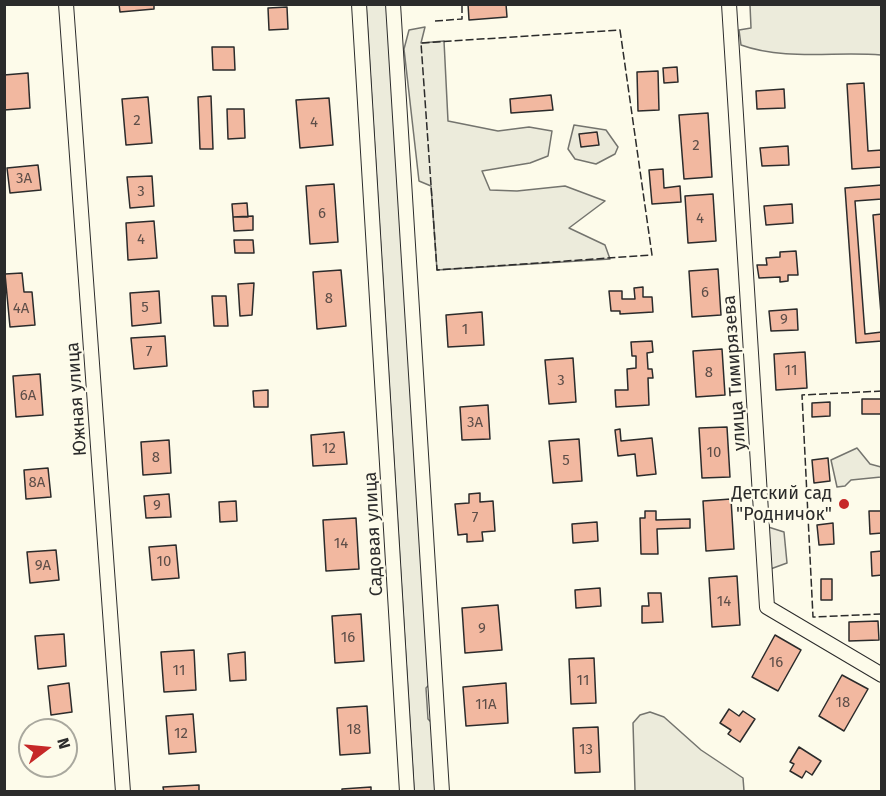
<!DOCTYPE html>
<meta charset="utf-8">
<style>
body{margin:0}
#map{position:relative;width:886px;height:796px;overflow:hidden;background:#fdfbea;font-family:"Fira Sans",sans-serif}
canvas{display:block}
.frame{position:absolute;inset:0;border:6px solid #2b2b2b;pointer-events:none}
.north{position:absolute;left:18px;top:718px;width:60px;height:60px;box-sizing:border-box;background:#fdfbea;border:2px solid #a9a89e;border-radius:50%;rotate:74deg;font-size:16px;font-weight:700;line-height:24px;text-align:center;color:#2b2b2b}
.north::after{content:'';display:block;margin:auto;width:21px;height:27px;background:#c62828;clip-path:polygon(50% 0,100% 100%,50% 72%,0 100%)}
</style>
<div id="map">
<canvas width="886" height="796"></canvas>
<div class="frame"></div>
<div class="north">N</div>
</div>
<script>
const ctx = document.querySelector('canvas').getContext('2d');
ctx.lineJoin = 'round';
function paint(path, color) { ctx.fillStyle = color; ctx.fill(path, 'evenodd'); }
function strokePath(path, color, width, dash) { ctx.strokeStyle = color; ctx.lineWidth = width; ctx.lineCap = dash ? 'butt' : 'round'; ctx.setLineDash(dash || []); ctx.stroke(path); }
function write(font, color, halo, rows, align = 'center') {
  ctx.font = font + ' "Fira Sans",sans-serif'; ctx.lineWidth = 4.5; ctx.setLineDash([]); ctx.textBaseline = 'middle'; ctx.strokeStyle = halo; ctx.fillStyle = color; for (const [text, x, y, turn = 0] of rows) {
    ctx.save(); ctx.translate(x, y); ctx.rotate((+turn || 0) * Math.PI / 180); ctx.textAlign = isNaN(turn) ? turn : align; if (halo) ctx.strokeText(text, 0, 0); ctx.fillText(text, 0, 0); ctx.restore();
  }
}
const green = new Path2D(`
 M 366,5 L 389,5 L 432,682 L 426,688 L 428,719 L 433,724 L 437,791 L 414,791 Z
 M 750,5 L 881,5 L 881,55 C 836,51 785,61 741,45 L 739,30 L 751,28 Z
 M 425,27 L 421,43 L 444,41 L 448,121 L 498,131 L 529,127 L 552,131 L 548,156 L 530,163 L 482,171 L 490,190 L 517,191 L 565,186 L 605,201 L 569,228 L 605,245 L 610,259 L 437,270 L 431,186 L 419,181 L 404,49 L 409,30 Z
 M 574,125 L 606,130 L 618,147 L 615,154 L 596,164 L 575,159 L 568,149 Z
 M 857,448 L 870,464 L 881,467 L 881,477 L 851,480 L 845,486 L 837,487 L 831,460 Z
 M 650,712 L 664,717 L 701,750 L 743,778 L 744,791 L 635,791 L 633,723 L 640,715 Z`);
const parking = new Path2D(`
 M 762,525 L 784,532 L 787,563 L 765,571 Z`);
const building = new Path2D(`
 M 119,4 L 154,4 L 154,9 L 120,12 Z
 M 468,4 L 506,4 L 507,17 L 469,20 Z
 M 287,7 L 288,29 L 269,30 L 268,8 Z
 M 212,47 L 234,47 L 235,70 L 213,70 Z
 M 677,67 L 678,82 L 664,83 L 663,68 Z
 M 658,71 L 659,110 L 638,111 L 637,72 Z
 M 28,73 L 30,108 L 4,110 L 4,75 Z
 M 864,83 L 868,151 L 882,150 L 882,167 L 852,169 L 847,84 Z
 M 784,89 L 785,108 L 757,109 L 756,91 Z
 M 551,95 L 553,110 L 511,113 L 510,99 Z
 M 211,96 L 213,149 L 200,149 L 198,97 Z
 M 148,97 L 152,143 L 126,145 L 122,99 Z
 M 329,98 L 333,145 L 300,148 L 296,100 Z
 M 227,109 L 244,109 L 245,138 L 228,139 Z
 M 708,113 L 712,177 L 684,179 L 679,115 Z
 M 597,132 L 599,145 L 581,147 L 579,134 Z
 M 788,146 L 789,165 L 762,166 L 760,148 Z
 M 38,165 L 41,190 L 10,193 L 7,168 Z
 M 663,169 L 664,188 L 680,186 L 681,202 L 652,204 L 649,170 Z
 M 152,176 L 154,206 L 130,208 L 127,177 Z
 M 334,184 L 338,242 L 310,244 L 306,186 Z
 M 882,185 L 882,199 L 855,201 L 865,334 L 882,332 L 882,341 L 856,343 L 845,188 Z
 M 713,194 L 716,241 L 688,243 L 685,196 Z
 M 247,203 L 248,217 L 233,217 L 232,204 Z
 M 792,204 L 793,223 L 766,225 L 764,206 Z
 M 882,214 L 882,314 L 881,314 L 873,215 Z
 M 253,216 L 253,230 L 234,231 L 233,217 Z
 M 154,221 L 157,258 L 128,260 L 126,223 Z
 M 234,240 L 253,240 L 254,253 L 235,253 Z
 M 796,251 L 798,275 L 788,275 L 788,281 L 780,282 L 780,277 L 759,278 L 757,265 L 767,265 L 766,258 L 780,257 L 780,252 Z
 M 718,269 L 721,315 L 692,317 L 689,271 Z
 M 341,270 L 346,326 L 317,329 L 313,272 Z
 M 22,273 L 24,292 L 32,292 L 35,325 L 10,327 L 5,274 Z
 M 254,283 L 252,315 L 240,316 L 238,284 Z
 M 643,287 L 643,297 L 652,297 L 653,312 L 620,314 L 620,311 L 611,311 L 609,291 L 622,291 L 622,299 L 635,299 L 634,288 Z
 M 159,291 L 161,323 L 132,326 L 130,293 Z
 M 212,296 L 226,296 L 228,326 L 214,326 Z
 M 797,309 L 798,330 L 771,331 L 769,311 Z
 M 482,312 L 484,345 L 448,347 L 446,315 Z
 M 165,336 L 167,366 L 134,369 L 131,338 Z
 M 652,341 L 653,352 L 647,353 L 648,369 L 652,369 L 653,378 L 648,378 L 649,405 L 616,407 L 615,390 L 628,390 L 627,369 L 636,368 L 636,356 L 632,356 L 631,342 Z
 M 722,349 L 725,395 L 696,397 L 693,351 Z
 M 805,352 L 807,388 L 776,390 L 774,354 Z
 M 573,358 L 576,402 L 549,404 L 545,360 Z
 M 40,374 L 43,415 L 16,417 L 13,376 Z
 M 268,390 L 268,407 L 254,407 L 253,391 Z
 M 862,399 L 881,399 L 882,414 L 862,414 Z
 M 830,402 L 830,416 L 812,417 L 812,403 Z
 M 488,405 L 490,439 L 462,440 L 460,407 Z
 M 727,427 L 730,477 L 702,478 L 699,428 Z
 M 620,429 L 621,441 L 652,438 L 656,474 L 637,476 L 635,454 L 618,456 L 615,430 Z
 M 344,432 L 347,464 L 313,466 L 311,435 Z
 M 579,439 L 582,481 L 553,483 L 549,441 Z
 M 169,440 L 171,473 L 143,475 L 141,442 Z
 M 828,458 L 830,481 L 814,483 L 812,460 Z
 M 48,468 L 51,497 L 26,499 L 24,470 Z
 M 480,493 L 480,502 L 493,501 L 495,531 L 482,532 L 483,541 L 467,542 L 467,534 L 458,535 L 455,504 L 469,503 L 469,494 Z
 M 169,494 L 171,517 L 146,518 L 144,496 Z
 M 731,499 L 734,549 L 706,551 L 703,501 Z
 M 236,501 L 237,521 L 220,522 L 219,502 Z
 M 645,511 L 656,511 L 656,520 L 690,519 L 690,528 L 657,529 L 658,554 L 641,554 L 640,518 L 645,518 Z
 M 869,511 L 882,511 L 882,533 L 870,534 Z
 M 356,518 L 359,569 L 326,571 L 323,520 Z
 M 597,522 L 598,541 L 573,543 L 572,524 Z
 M 833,523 L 834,544 L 819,545 L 817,525 Z
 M 176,545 L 179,578 L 152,580 L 149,547 Z
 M 56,550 L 59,580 L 30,583 L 27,552 Z
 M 882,551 L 882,575 L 872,576 L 871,552 Z
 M 737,576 L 740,625 L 712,627 L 709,578 Z
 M 821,579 L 832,579 L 832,600 L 821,600 Z
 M 600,588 L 601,606 L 576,608 L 575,590 Z
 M 648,593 L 661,593 L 663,622 L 642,623 L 642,606 L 649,606 Z
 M 498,605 L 502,650 L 465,653 L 462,608 Z
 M 361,614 L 364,661 L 335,663 L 332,616 Z
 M 878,621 L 879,640 L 849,641 L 849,622 Z
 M 64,634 L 66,666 L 38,669 L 35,636 Z
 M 775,635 L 801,650 L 778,691 L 752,677 Z
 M 194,650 L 196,690 L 164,692 L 161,652 Z
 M 245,652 L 246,680 L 230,681 L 228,654 Z
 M 594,658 L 596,703 L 571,704 L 569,659 Z
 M 842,675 L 868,689 L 844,731 L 819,716 Z
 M 69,683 L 72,712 L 51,715 L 48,686 Z
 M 506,683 L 508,723 L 466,726 L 463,687 Z
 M 367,706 L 370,753 L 340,755 L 337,708 Z
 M 729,709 L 739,716 L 743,711 L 755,719 L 740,742 L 728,734 L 731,730 L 720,723 Z
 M 193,714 L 196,752 L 169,754 L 166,716 Z
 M 598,727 L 600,772 L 575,773 L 573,728 Z
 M 799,747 L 821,761 L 812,775 L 806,771 L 802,778 L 790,771 L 794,764 L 790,762 Z
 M 199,785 L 199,792 L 164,792 L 163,787 Z
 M 371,787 L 371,792 L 342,792 L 342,789 Z`);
const street = new Path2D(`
 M 66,4 L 123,792
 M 359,4 L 407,792
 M 393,4 L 442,792
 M 729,4 L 767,607 L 882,675`);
const fence = new Path2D(`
 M 435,21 L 462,19 L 462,4
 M 620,30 L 652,255 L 437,270 L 421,43 Z
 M 882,391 L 802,395 L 813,617 L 882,614`);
const markers = [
 [844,504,6,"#c62828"]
];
const numberNames = [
 ["2",137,121],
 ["4",314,123],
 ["2",696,146],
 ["3А",24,179],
 ["3",141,192],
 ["6",322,214],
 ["4",700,219],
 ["4",141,240],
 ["6",705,293],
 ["8",329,299],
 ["5",145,308],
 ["4А",21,309],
 ["9",784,320],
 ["1",465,330],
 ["7",149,352],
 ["11",791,371],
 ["8",709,373],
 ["3",561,381],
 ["6А",28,396],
 ["3А",475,423],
 ["12",329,449],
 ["10",714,453],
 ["8",156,458],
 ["5",566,461],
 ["8А",37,483],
 ["9",157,506],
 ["7",475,518],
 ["14",341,544],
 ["10",164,562],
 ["9А",43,566],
 ["14",724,602],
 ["9",482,629],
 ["16",348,638],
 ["16",776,663],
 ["11",179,671],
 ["11",583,681],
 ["18",843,703],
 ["11А",486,705],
 ["18",354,730],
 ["12",181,734],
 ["13",586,750]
];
const streetNames = [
 ["улица Тимирязева",735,373,-94],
 ["Южная улица",77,399,-94],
 ["Садовая улица",374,534,-93]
];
const poiNames = [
 ["Детский сад",832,494],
 ["\"Родничок\"",832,515]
];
paint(green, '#ecebdb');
strokePath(green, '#74746e', 1.5);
paint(parking, '#eceadb');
strokePath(parking, '#74746e', 1.5);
paint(building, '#f2b8a0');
strokePath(building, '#2b2b2b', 1.5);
strokePath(street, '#2b2b2b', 16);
strokePath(street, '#fdfbea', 14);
strokePath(fence, '#2b2b2b', 1.5, [8, 3]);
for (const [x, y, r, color] of markers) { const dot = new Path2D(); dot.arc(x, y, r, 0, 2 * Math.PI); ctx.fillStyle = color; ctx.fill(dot); strokePath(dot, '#fdfbea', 2); }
write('15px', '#5d4e48', null, numberNames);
write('18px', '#2b2b2b', '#fdfbea', streetNames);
write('18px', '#2b2b2b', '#fdfbea', poiNames, 'right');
</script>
